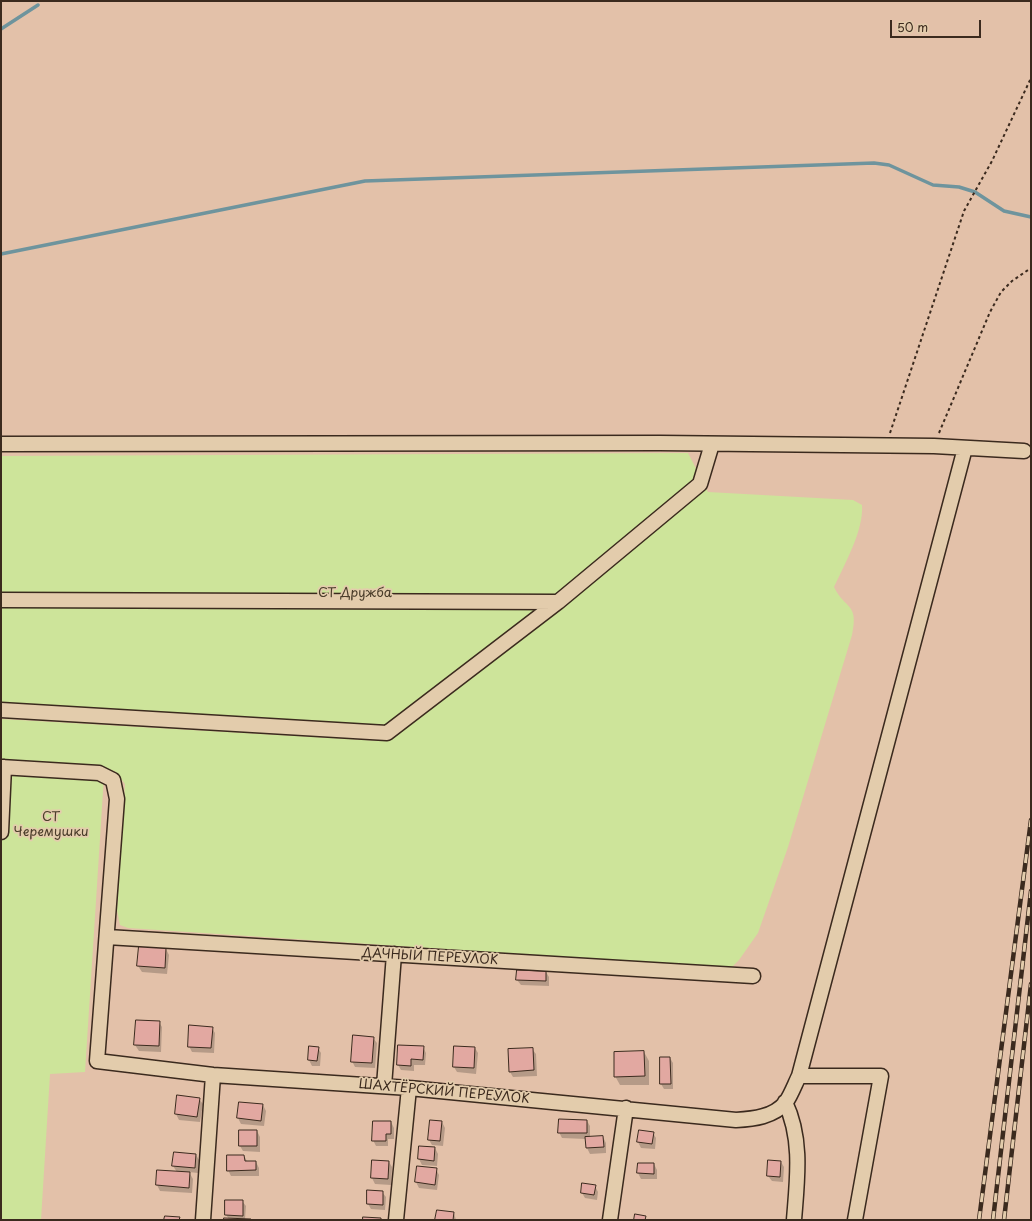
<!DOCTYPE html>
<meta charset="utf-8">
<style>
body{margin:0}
#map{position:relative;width:1032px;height:1221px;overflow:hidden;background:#e3c1a9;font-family:"Playpen Sans",sans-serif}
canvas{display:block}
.frame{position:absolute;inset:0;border:2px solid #3b2a1e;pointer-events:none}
.scale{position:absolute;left:890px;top:20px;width:91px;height:18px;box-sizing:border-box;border:2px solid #3b2a1e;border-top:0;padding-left:5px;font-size:12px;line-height:14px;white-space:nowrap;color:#3b2a1e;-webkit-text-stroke:3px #e3ccac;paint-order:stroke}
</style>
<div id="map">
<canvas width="1032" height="1221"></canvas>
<div class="frame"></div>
<div class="scale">50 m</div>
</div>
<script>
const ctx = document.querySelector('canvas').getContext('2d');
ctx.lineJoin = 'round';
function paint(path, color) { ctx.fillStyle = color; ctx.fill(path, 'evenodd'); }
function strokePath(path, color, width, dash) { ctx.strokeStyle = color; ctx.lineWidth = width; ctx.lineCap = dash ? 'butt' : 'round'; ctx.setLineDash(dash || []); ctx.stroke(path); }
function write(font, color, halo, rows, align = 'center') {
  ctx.font = font + ' "Playpen Sans",sans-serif'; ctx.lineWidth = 3.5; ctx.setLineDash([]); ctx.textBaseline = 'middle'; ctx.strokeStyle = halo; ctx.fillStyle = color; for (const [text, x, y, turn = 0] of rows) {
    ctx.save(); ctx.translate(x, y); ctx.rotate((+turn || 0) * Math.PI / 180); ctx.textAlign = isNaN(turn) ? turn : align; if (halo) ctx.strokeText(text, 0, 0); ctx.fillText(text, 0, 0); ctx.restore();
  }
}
const green = new Path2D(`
 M 688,453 L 708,492 L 853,500 L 862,505 C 864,530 844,565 834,587 C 845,610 859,602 852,635 L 788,847 L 758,933 L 739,960 L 731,968 L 128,928 L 120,925 L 117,910 L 125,784 L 116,772 L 99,765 L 1,759 L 1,719 L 382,741 L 400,734 L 1,718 L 1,456 Z
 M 1,770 L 104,776 L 85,1072 L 50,1074 L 41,1220 L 1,1220 Z`);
const shadow = new Path2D(`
 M 166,949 L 169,955 L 167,974 L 142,972 L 138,966 Z
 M 546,972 L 549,977 L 549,986 L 521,985 L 517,980 Z
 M 137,1021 L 159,1022 L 162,1027 L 161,1052 L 139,1051 L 135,1045 Z
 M 212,1028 L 215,1033 L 214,1053 L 192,1052 L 189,1046 Z
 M 373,1038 L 377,1043 L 375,1068 L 355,1067 L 352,1061 Z
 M 423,1047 L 426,1053 L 425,1065 L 414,1065 L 414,1071 L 401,1070 L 398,1065 Z
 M 318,1048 L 321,1053 L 320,1066 L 312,1066 L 309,1060 Z
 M 475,1048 L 478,1053 L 476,1074 L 457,1072 L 454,1067 Z
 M 532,1049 L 536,1054 L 537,1076 L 513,1077 L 510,1072 Z
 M 644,1052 L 649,1061 L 649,1085 L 620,1085 L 615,1076 Z
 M 670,1058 L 673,1063 L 673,1089 L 664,1089 L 661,1084 Z
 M 178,1096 L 199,1099 L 203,1104 L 200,1122 L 179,1120 L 176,1114 Z
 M 263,1105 L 266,1111 L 264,1126 L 241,1124 L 238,1118 Z
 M 587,1121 L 590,1126 L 590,1138 L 603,1137 L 606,1143 L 606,1153 L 590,1154 L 587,1148 L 586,1139 L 562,1138 L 559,1132 Z
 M 391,1122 L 394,1128 L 394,1139 L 388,1139 L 388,1146 L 376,1146 L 373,1140 Z
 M 442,1122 L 445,1128 L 443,1146 L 432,1145 L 429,1140 Z
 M 257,1131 L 260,1137 L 260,1152 L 243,1151 L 240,1146 Z
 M 653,1133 L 656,1138 L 655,1149 L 641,1148 L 638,1142 Z
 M 420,1147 L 435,1148 L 438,1154 L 437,1166 L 422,1165 L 419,1159 Z
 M 196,1155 L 199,1160 L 198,1173 L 189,1172 L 193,1179 L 192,1193 L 160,1191 L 157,1185 L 177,1172 L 173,1166 Z
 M 244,1156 L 247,1161 L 256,1162 L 259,1168 L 259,1176 L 231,1176 L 228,1170 Z
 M 373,1161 L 389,1162 L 392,1167 L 391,1185 L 375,1184 L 372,1178 Z
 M 781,1162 L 784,1167 L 783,1182 L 772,1181 L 768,1176 Z
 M 654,1164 L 657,1170 L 657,1179 L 641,1179 L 638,1173 Z
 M 436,1169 L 439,1175 L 437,1190 L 419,1188 L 416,1182 Z
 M 595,1186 L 598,1192 L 597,1200 L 585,1198 L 582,1193 Z
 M 382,1192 L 386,1197 L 385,1210 L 371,1209 L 368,1204 Z
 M 242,1201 L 246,1206 L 245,1219 L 251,1220 L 225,1220 L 229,1219 L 226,1215 Z
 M 454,1213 L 456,1220 L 436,1220 Z`);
const stream = new Path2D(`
 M 1,29 L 38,5
 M 1,254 L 365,181 L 874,163 L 889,165 L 933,185 L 959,187 L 975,192 L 1004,211 L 1031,217`);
const building = new Path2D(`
 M 139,946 L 166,948 L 165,968 L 137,966 Z
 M 517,970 L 546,971 L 546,981 L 516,980 Z
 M 136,1020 L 160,1021 L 159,1046 L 134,1045 Z
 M 189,1025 L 213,1027 L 211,1048 L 188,1047 Z
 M 353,1035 L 374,1037 L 372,1063 L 351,1062 Z
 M 398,1045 L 424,1046 L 423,1060 L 411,1059 L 411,1066 L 397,1065 Z
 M 309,1046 L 319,1047 L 317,1061 L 308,1060 Z
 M 454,1046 L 475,1047 L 474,1068 L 453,1067 Z
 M 533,1048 L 534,1070 L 509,1072 L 508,1049 Z
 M 644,1051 L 645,1076 L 614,1077 L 614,1052 Z
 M 660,1057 L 670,1057 L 671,1084 L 660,1084 Z
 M 177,1095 L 200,1098 L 197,1117 L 175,1114 Z
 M 239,1102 L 263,1104 L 261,1121 L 237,1118 Z
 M 559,1119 L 587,1120 L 587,1133 L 558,1133 Z
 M 430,1120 L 442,1121 L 440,1141 L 428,1140 Z
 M 373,1121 L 391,1121 L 391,1134 L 386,1134 L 386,1141 L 372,1141 Z
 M 239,1130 L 257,1130 L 257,1146 L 239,1146 Z
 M 639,1130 L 654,1132 L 652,1144 L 637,1142 Z
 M 603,1136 L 604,1147 L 586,1148 L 585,1137 Z
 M 419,1146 L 435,1147 L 434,1161 L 418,1159 Z
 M 174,1152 L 196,1154 L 195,1168 L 172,1166 Z
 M 227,1155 L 244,1155 L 245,1161 L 256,1161 L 256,1170 L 227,1171 Z
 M 372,1160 L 389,1161 L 388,1179 L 371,1178 Z
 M 768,1160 L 781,1161 L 780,1177 L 767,1176 Z
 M 638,1163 L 654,1163 L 654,1174 L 637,1173 Z
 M 417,1166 L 437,1168 L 435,1185 L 415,1182 Z
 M 157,1170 L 190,1172 L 189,1188 L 156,1185 Z
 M 582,1183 L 596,1185 L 594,1195 L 581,1193 Z
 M 367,1190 L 383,1191 L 383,1205 L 367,1204 Z
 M 225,1200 L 243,1200 L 243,1216 L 225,1215 Z
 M 437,1210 L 454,1212 L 453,1220 L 435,1220 Z
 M 635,1214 L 646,1216 L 645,1220 L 634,1220 Z
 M 165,1216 L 180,1217 L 179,1220 L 164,1220 Z
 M 363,1217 L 381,1218 L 381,1220 L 363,1220 Z
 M 224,1218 L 251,1219 L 251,1220 L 224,1220 Z`);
const path = new Path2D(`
 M 890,433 L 964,211 L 992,161 L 1031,78
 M 939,433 L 990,312 L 1001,292 L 1012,281 L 1031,268`);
const minor = new Path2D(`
 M 1,444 L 660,443 L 934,446 L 1024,451
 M 1,600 L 558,602
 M 1,710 L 387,733 L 558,602 L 700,484 L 712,444
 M 1,767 L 99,773 L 113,780 L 117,799 L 97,1061 L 213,1075 L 409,1088 L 736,1120 C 753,1119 774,1117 786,1102 C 791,1095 795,1084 799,1076 L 965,448
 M 1,832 L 4,767
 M 107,937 L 753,976
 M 799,1076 L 881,1076 L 855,1220
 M 384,1086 L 394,954
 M 785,1102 C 803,1139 797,1181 794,1220
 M 203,1220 L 213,1075
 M 396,1220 L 409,1088
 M 610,1220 L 626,1108`);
const rail = new Path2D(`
 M 979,1220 L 1031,820
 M 993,1220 L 1031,891
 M 1004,1220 L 1031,984`);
const parkNames = [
 ["СТ Дружба",355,593],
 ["СТ",51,817],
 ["Черемушки",51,832]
];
const streetNames = [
 ["ДАЧНЫЙ ПЕРЕУЛОК",430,957,3],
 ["ШАХТЁРСКИЙ ПЕРЕУЛОК",444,1092,5]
];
paint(green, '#cde49a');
paint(shadow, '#0003');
strokePath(stream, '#6e949d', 3.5);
paint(building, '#e2a8a1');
strokePath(building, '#3b2a1e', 1);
strokePath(minor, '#3b2a1e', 17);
strokePath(path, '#3b2a1e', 2, [3, 3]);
strokePath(minor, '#e3ccac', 14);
strokePath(rail, '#3b2a1e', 4.5);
strokePath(rail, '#e3ccac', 3, [9]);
write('13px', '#4a3d2a', '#e3ccac', parkNames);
write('13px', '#3b2a1e', '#e3ccac', streetNames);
</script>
